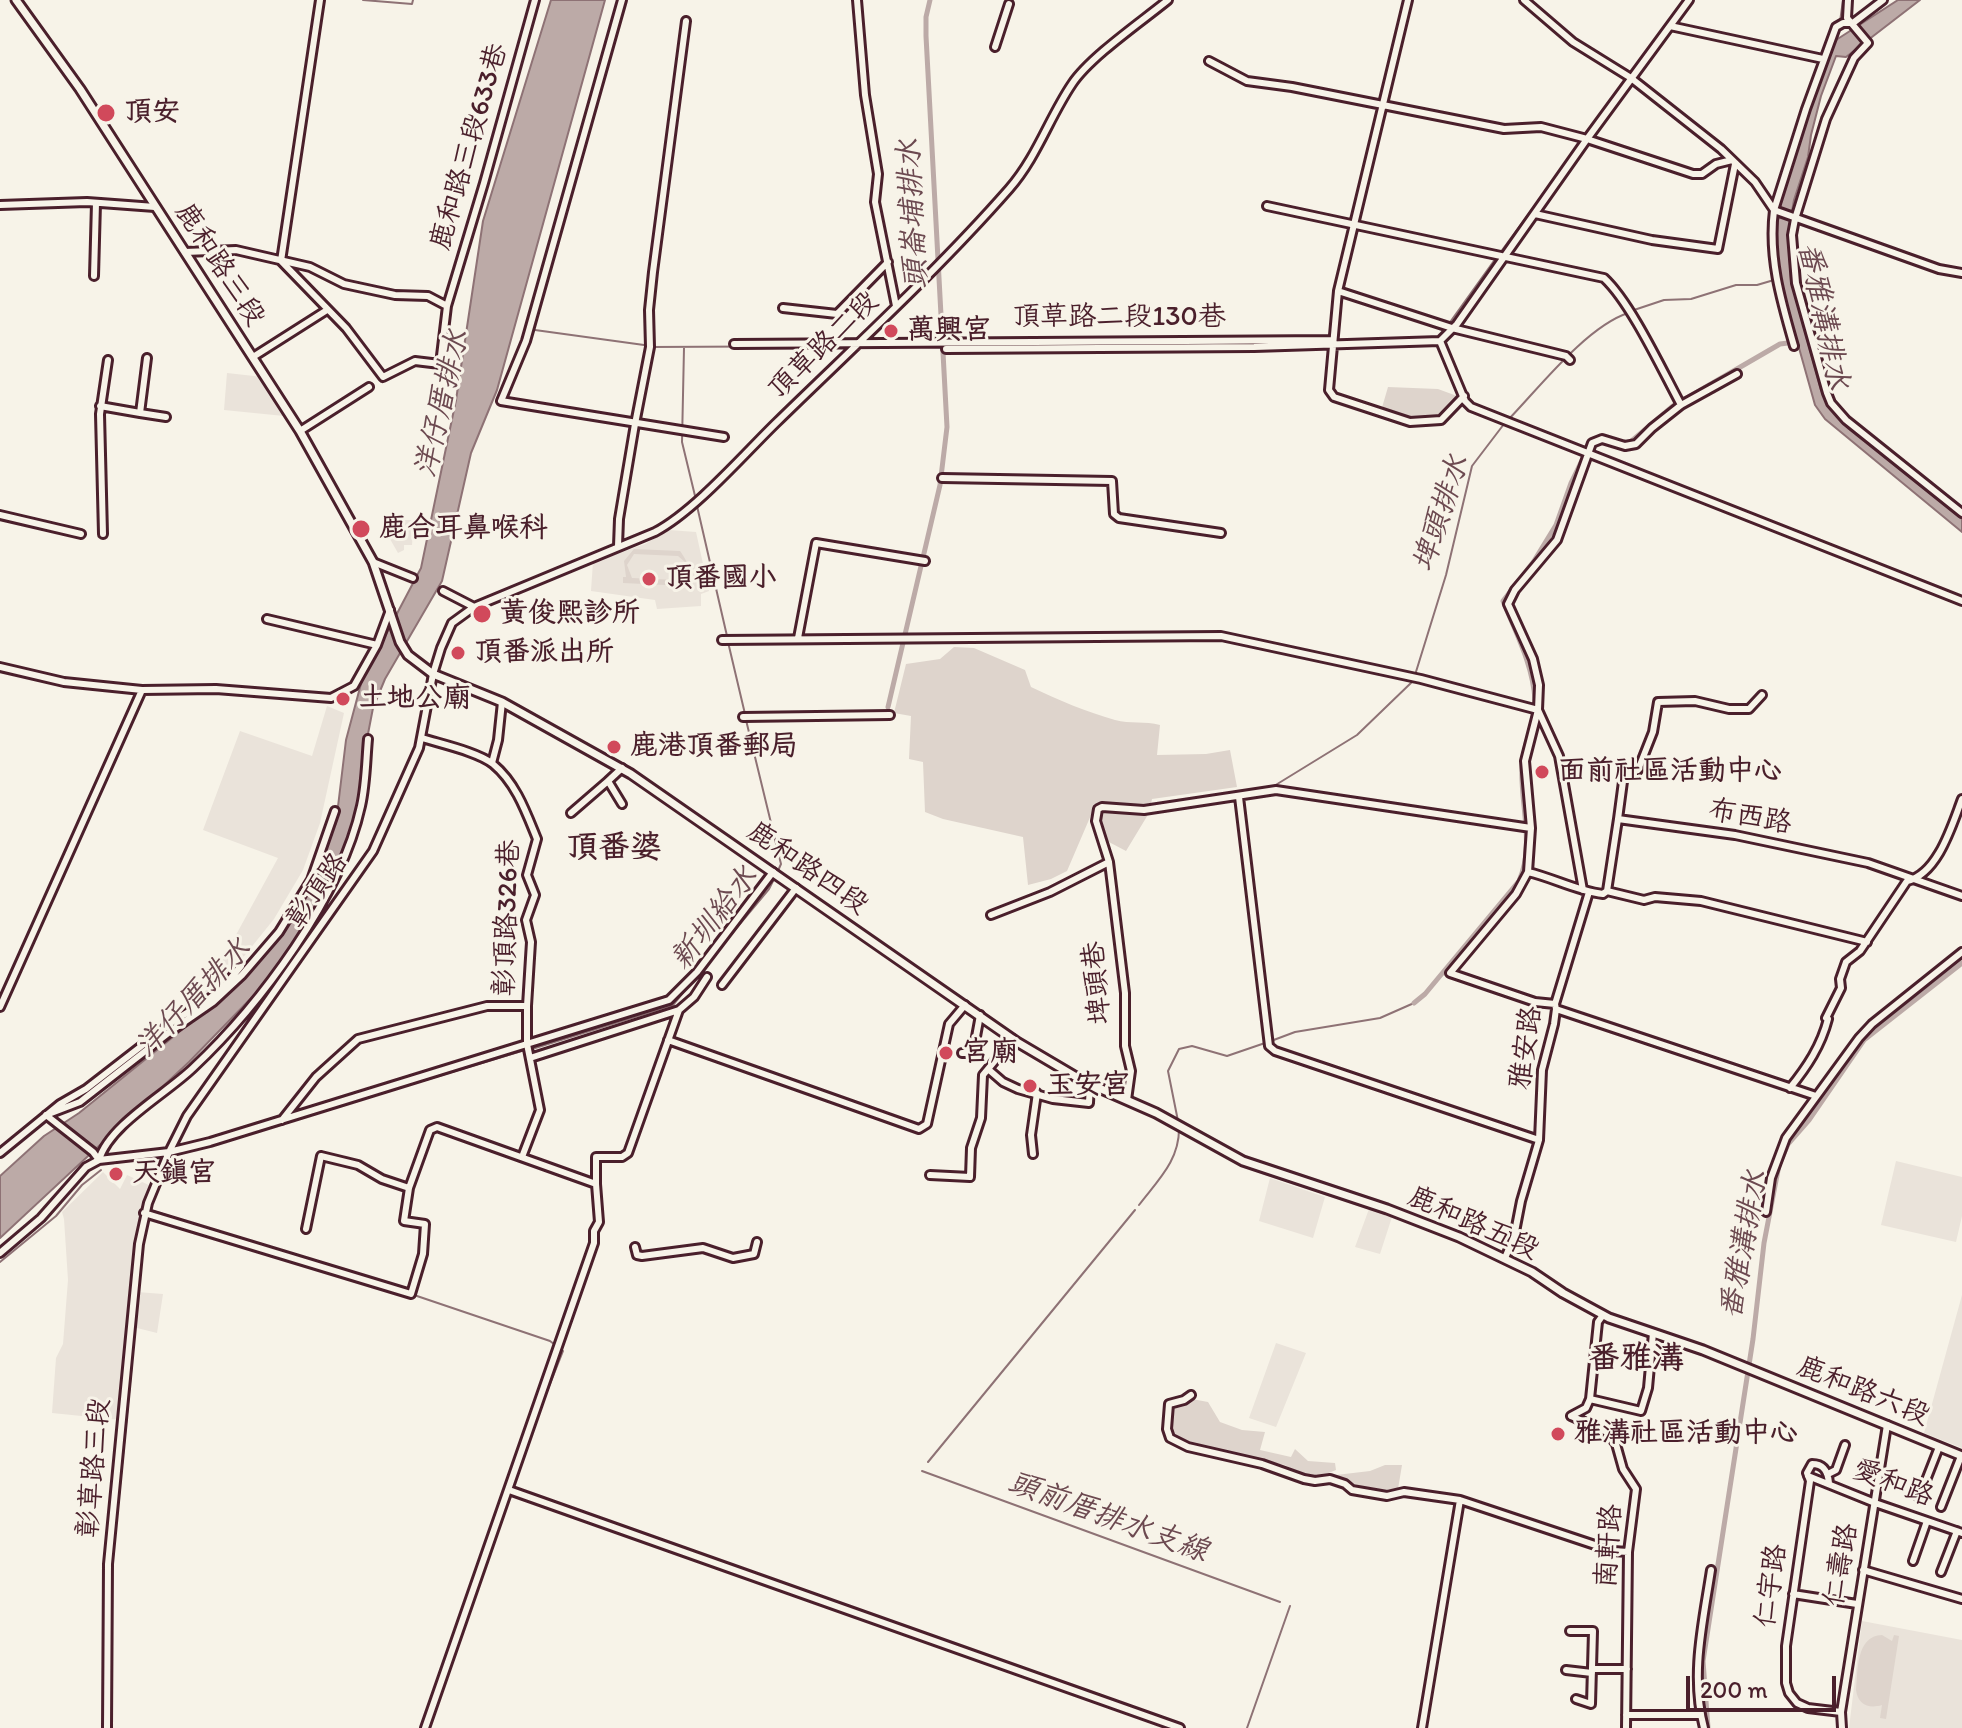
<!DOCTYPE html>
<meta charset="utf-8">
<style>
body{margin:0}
#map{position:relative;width:1962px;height:1728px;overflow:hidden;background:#f7f3e8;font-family:Itim,sans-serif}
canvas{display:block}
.scale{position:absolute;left:1686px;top:1676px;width:150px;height:36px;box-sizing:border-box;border:4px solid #4a1f2b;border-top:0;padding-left:10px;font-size:24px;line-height:28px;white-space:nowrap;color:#4a1f2b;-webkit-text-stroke:6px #f7f3e8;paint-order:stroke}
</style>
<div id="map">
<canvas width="1962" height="1728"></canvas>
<div class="scale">200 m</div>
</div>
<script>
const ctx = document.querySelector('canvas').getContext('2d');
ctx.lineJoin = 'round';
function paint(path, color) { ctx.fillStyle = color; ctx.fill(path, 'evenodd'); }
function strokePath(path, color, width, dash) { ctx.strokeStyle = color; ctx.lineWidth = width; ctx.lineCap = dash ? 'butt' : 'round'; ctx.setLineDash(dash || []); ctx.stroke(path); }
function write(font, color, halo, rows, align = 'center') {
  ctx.font = font + ' Itim,"LXGW WenKai TC",sans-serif'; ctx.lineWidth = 6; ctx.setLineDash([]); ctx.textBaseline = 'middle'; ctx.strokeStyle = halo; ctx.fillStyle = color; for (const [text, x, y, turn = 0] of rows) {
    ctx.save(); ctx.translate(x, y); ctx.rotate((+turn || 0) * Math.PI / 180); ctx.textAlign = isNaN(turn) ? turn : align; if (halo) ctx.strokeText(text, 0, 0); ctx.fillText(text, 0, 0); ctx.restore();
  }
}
const built = new Path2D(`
 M 227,373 L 263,377 L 284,416 L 224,410 Z
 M 387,520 L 421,520 L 421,531 L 413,532 L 412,545 L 404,545 L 404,550 L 398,553 L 390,539 Z
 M 669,530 L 696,532 L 709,591 L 701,594 L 701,606 L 657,609 L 655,600 L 591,591 L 593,562 L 645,544 Z
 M 327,706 L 344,713 L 320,823 L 303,870 L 274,919 L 237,965 L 205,998 L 202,997 L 278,858 L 203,830 L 240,731 L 312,756 Z
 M 1896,1161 L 1962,1177 L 1962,1216 L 1956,1242 L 1881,1225 Z
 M 103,1172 L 120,1189 L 127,1175 L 151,1186 L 144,1213 L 121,1420 L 52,1413 L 56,1358 L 63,1344 L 68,1280 L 64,1219 L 62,1212 Z
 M 1270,1178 L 1325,1197 L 1313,1238 L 1259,1221 Z
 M 1369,1209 L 1392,1217 L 1380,1254 L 1355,1247 Z
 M 137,1292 L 163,1294 L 157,1333 L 133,1327 Z
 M 1962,1295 L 1962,1448 L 1924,1433 Z
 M 1276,1343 L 1306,1353 L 1276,1427 L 1249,1418 Z
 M 1862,1621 L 1962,1640 L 1962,1728 L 1849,1728 Z`);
const green = new Path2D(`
 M 1388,387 L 1438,389 L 1457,396 L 1438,419 L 1417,420 L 1381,411 Z
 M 634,549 L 680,551 C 687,561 692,569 684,579 L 688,580 L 687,586 L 623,583 L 623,577 L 626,577 L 624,561 ZM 634,554 L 678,556 L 685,562 L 685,572 L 677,580 L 632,578 L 627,565 Z
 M 954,647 L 974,648 L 1025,670 L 1031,687 C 1058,700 1087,712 1115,720 C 1130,724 1145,721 1160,725 L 1157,755 L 1206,754 L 1230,750 L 1237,787 L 1152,799 L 1149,813 L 1126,851 L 1107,841 L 1100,820 L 1103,811 L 1094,808 L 1067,871 L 1051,879 L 1028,885 L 1023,837 L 943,819 L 925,812 L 923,762 L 909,759 L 911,716 L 894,713 L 906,664 L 940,659 Z
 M 1192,1399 L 1208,1402 L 1220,1422 L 1242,1430 L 1265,1432 L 1260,1450 L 1291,1457 L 1295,1449 L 1308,1461 L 1335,1463 L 1336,1470 L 1316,1478 L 1300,1474 L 1285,1465 L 1201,1447 L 1179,1440 L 1172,1431 L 1174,1404 Z
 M 1385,1465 L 1402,1465 L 1398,1489 C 1375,1492 1357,1485 1336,1478 L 1336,1475 L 1370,1471 Z
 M 1882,1635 L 1892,1641 L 1894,1635 L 1899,1636 L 1886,1719 L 1880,1718 L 1882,1705 C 1869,1709 1858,1705 1856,1690 C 1858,1670 1856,1636 1882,1635 Z`);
const water = new Path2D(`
 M 551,0 L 605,0 L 497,390 L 471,453 L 442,581 L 385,679 L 373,708 L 367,739 L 362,796 L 344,855 L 327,895 L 260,989 L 189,1062 L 0,1238 L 0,1176 L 44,1136 L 79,1113 L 215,1003 L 280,932 L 336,823 L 346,740 L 362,680 L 421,568 L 456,400 L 483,221 Z
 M 1898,0 L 1920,0 L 1846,57 L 1836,56 L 1821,96 L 1811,135 L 1808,157 L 1794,200 L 1788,234 L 1791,281 L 1821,390 L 1831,408 L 1849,429 L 1962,519 L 1962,532 L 1825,419 L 1815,405 L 1778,273 L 1776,232 L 1782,197 L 1827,56 L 1836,40 Z`);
const stream = new Path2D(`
 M 363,0 L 412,4 L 413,0
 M 1840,22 L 1843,0
 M 1500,253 L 1659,36
 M 1634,310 L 1664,300 L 1691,299 L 1736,285 L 1757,285 L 1774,280
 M 1448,325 L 1496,258
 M 535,330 L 644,345
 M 1435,340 L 1445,330
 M 859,346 L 981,345
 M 651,347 L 853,346
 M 684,348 L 682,442 L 696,500
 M 1508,420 C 1539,388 1586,327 1628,313
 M 697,506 L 727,636
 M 728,642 L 745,714
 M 1415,675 L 1446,575 L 1472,466 L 1504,424
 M 746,720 L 781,864 L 777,873
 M 1274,786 L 1357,735 L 1413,681
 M 709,961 L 769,889 L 774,879
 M 1271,1041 L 1295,1032 L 1380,1018 L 1414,1003
 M 532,1049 L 673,1005 L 694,979
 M 1178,1121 L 1168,1071 L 1179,1049 L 1192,1046 L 1227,1056 L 1265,1043
 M 229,1139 L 525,1050
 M 178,1153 L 192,1149
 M 1139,1205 C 1158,1180 1180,1160 1179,1127
 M 150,1210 L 282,1252
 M 0,1262 L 56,1216 L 82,1185 L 101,1170
 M 414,1295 L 550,1341 L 563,1351 L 537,1417 L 428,1728
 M 928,1462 L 1135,1210
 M 922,1471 L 1280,1602
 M 117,1516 L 132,1363
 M 1247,1728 L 1290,1606`);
const canal = new Path2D(`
 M 1628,444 L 1673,406 L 1780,344 L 1796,342
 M 888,707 L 940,485 L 947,427 L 926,36 L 926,17 L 930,0
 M 1414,1003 L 1425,994 L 1519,881 C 1535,845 1520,804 1522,766 C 1523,744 1536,722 1535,700 C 1533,665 1516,633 1503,601 L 1534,561 L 1556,525 L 1571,483 L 1587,450
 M 1708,1728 L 1703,1661 L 1753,1339 L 1764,1243 L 1779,1165 L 1788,1144 L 1809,1120 L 1864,1040 L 1962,963`);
const minor = new Path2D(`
 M 320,0 L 281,261 L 346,328 L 383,377 L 415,361 L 440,364 L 447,306 L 484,183 L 535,0
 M 622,0 L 526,341 L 501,401 L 724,437
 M 857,0 L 865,95 L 878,174 L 875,202 L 896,306
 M 1408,0 L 1338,291 L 1329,390 L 1334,397 L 1410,422 L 1441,420 L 1464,396
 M 1524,0 L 1573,42 L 1631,78 L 1721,149 L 1755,182 L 1774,210 L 1939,269 L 1962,273
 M 1848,0 L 1847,18 L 1868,43 L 1854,58 L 1826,119 L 1795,219 L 1792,235 L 1796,283 L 1827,393 L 1831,403 L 1846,420 L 1962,513
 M 1670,26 L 1823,59
 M 995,47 L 1009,4
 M 1209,61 L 1247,81 L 1292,87 L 1504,129 L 1541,127 L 1587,139 L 1693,174 L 1702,174 L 1716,164 L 1732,160
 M 0,205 L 87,202 L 155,207
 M 1267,206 L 1604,278 C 1631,303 1662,370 1681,405
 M 1535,214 L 1652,240 L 1718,249 L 1735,164
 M 185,252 L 236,250 L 310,267 L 344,284 L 395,295 L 428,296 L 447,306
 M 94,276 L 96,203
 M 1338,291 L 1452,328 L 1566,356 L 1570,360
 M 783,308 L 837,314 L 888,262
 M 1440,341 L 1465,401 L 1471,407 L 1962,601
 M 734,344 L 1333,340
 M 1794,346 C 1781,301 1768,257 1774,210 L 1806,109 L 1836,27 L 1843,23 L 1853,23 L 1883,0
 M 946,349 L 1254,347 L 1440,341 L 1457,324 L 1587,139 L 1689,0
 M 253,357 L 327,310
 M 100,406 L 140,413 L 147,358
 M 140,413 L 166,417
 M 300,431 L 369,387
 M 942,478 L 1112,481 L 1114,514 L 1119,518 L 1221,533
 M 0,515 L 81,534
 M 103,534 L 100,414 L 108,360
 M 618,546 L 619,519 L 635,424 L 650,347 L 649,310 L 653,272 L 686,21
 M 373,562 L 413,578
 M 443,591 L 474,607
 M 267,619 L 377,645
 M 798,638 L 816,543 L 925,561
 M 722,640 L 1221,636 L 1421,679 L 1538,710 L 1559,756 L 1583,890
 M 0,667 L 64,682 L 142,690 L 216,689 L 331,698 L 354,686 L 377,645 L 390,610
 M 743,717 L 890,715
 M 422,738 C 441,744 478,752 493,764 C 516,783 526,812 537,839 L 527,875 L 535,895 L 526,920 L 531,942 L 527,1006 L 527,1044 L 540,1110 L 522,1157
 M 492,763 L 498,740 L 502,702
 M 622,768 L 608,781 L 622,804
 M 1239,797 L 1269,1046 L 1275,1051 L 1539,1140
 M 571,813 L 608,781
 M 1618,819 L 1624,774 L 1638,770 L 1653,732 L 1658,702 L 1695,701 L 1729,709 L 1749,709 L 1762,695
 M 1109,862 L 1125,993 L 1125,1046 L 1131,1071 L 1127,1100
 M 1528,872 C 1554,878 1576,891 1603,894 L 1607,891 L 1618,819 L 1735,835 L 1868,863 L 1962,896
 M 1607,891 L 1644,900 L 1655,897 L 1701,901 L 1867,942
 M 991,915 L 1050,892 L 1109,862 L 1096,821 L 1098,809 L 1102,807 L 1144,810 L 1276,790 L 1531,828
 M 722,985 L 796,888
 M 1555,1004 L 1535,1002 L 1450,973 L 1516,894 L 1528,872 L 1531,828 L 1525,761 L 1538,710 L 1539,685 L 1533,659 L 1508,604 L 1515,590 L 1557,540 L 1592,443 L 1602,439 L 1625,446 L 1636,444 L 1652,428 L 1681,405 L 1737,374
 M 0,1007 L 142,690
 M 1556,1009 L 1816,1096
 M 668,1040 L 919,1129 L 927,1124 L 949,1024 L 965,1005
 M 962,1053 L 973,1053 L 980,1015
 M 530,1058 L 679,1010
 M 988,1069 L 1003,1082 L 1018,1089 L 1053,1099 L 1089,1103 L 1090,1084
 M 1790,1088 C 1807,1067 1821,1046 1828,1019 L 1826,1018 L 1841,988 L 1840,979 L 1846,962 L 1860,951 L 1907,881 C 1938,874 1952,825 1962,799
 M 46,1115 L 80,1102 L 171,1031 L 213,1002 L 242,975 L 279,932 L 311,880 L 335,811
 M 46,1115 L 93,1152 L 99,1160
 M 282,1120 L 316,1077 L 358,1039 L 487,1006 L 527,1006
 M 0,1153 L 60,1104 L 86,1089 L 175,1020 L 205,1002 L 222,989 L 241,966
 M 1033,1154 L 1031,1135 L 1037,1093
 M 99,1160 C 109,1125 166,1094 193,1068 C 260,1005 341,897 361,806 C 366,784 366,761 368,739
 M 930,1175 L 970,1177 L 971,1148 L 981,1118 L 983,1075 L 1013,1039
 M 596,1184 L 596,1157 L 622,1157 L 628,1153 L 679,1010 L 694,997 L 707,977
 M 1766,1212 L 1771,1178 L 1786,1138 L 1859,1038 L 1872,1024 L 1962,952
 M 144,1213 L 411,1294 L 423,1254 L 425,1224 L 404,1221 L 409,1188 L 430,1130 L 437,1127 L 596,1184 L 599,1222 L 594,1231 L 594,1243 L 425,1728
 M 306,1229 L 321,1156 L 358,1165 L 382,1179 L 409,1188
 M 635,1247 L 637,1255 L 642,1256 L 703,1248 L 733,1258 L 754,1254 L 757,1242
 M 0,1253 L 41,1218 L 86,1167 L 99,1160 L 169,1152 L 210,1142 L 669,1000 L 697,972 L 773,872
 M 1505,1258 L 1514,1237 L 1521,1201 L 1539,1140 L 1542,1070 L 1554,1024 L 1556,1009 L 1555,1004 L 1589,892
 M 1191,1395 L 1184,1400 L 1169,1404 L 1167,1429 L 1170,1438 L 1188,1447 L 1262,1464 L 1304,1479 L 1315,1481 L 1330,1479 L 1345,1484 L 1352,1490 L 1387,1496 L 1404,1492 L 1460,1500 L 1613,1551 L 1628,1552
 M 1590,1399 L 1641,1411 L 1648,1388 L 1653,1333
 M 1571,1416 L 1607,1432 L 1616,1444 L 1623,1469 L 1636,1489 L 1628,1552 L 1626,1728
 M 1571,1416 L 1586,1408 L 1590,1399 L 1598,1322 L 1603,1315
 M 1828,1474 L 1836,1470 L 1845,1445
 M 1808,1476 L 1875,1503 L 1962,1533
 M 1829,1483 C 1828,1472 1824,1464 1812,1464 L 1807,1473 L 1810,1481 L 1786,1646 L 1786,1683 L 1789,1693 L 1797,1703 L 1808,1708 L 1841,1712
 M 509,1490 L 1180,1728
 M 1919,1498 L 1939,1447
 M 1941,1507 L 1961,1456
 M 1913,1561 L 1927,1521
 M 1863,1570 L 1962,1599
 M 1941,1572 L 1957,1531
 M 1793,1594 L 1857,1604
 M 1570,1631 L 1593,1631 L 1591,1704 L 1576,1699
 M 1593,1669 L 1627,1669
 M 1566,1670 L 1592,1673
 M 1626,1715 L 1701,1715
 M 107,1728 L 108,1564 L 139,1244 L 148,1203 L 169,1152 L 187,1116 L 373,851 L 419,748 L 433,674 L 441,648 L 452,623 L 474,607 L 655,532 C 695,511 744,454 777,422 C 856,345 937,271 1009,189 C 1037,157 1049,118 1072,84 C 1090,57 1141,22 1168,0
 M 1422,1728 L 1460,1500
 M 1704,1728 C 1690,1675 1703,1623 1711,1570
 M 1842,1728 L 1841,1712 L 1887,1425`);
const major = new Path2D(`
 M 16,0 L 80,89 L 300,431 L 373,562 L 400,642 L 408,655 L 433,674 L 502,702 L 631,774 L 1017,1042 L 1083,1081 L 1156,1113 L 1243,1161 L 1387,1209 L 1459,1237 L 1532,1272 L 1563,1293 L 1609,1318 L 1703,1350 L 1962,1456`);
const markers = [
 [106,113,10,"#d1495b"],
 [891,331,8,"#d1495b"],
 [361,529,10,"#d1495b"],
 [649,579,8,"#d1495b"],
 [482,614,10,"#d1495b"],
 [458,653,8,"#d1495b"],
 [343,699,8,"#d1495b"],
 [614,747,8,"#d1495b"],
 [1542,772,8,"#d1495b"],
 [946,1053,8,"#d1495b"],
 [1030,1086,8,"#d1495b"],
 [116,1174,8,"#d1495b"],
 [1558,1434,8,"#d1495b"]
];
const poiNames = [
 ["頂安",124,113],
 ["萬興宮",907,331],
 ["鹿合耳鼻喉科",379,529],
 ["頂番國小",665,579],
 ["黃俊熙診所",500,614],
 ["頂番派出所",474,653],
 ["土地公廟",359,699],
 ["鹿港頂番郵局",630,747],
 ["面前社區活動中心",1558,772],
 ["宮廟",962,1053],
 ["玉安宮",1046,1086],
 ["天鎮宮",132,1174],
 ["雅溝社區活動中心",1574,1434]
];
const streetNames = [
 ["鹿和路三段633巷",470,147,-74],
 ["鹿和路三段",219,265,57],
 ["頂草路二段130巷",1119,318],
 ["頂草路二段",824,346,-44],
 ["布西路",1750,818,10],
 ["鹿和路四段",807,869,35],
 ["彰頂路",318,891,-55],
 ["彰頂路326巷",508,918,-88],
 ["埤頭巷",1098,983,-95],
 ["雅安路",1527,1048,-82],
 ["鹿和路五段",1473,1224,24],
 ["鹿和路六段",1863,1392,22],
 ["彰草路三段",95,1468,-85],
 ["愛和路",1893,1484,21],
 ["南軒路",1610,1546,-86],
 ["仁壽路",1842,1565,-80],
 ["仁宇路",1772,1586,-82]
];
const waterNames = [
 ["頭崙埔排水",914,214,-93],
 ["番雅溝排水",1822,316,78],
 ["洋仔厝排水",443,404,-77],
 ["埤頭排水",1442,514,-72],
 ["新圳給水",715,919,-52],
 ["洋仔厝排水",194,999,-46],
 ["番雅溝排水",1745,1245,-80],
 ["頭前厝排水支線",1108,1518,20]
];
const quarterNames = [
 ["頂番婆",614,849],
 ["番雅溝",1636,1360]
];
paint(built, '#eae3da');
paint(green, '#ded4cc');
paint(water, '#bcaaa7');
strokePath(water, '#8e7275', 2);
strokePath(stream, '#8e7275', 2);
strokePath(canal, '#bcaaa7', 5);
strokePath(minor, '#4a1f2b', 12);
strokePath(major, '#4a1f2b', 13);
strokePath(minor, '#f7f3e8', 6);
strokePath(major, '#f7f3e8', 7);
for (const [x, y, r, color] of markers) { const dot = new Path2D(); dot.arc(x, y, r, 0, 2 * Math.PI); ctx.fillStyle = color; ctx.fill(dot); strokePath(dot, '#f7f3e8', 3); }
write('bold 28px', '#4a1f2b', '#f7f3e8', poiNames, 'left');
write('28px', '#4a1f2b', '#f7f3e8', streetNames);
write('italic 30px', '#6c4950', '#f7f3e8', waterNames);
write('bold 32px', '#4a1f2b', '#f7f3e8', quarterNames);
</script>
